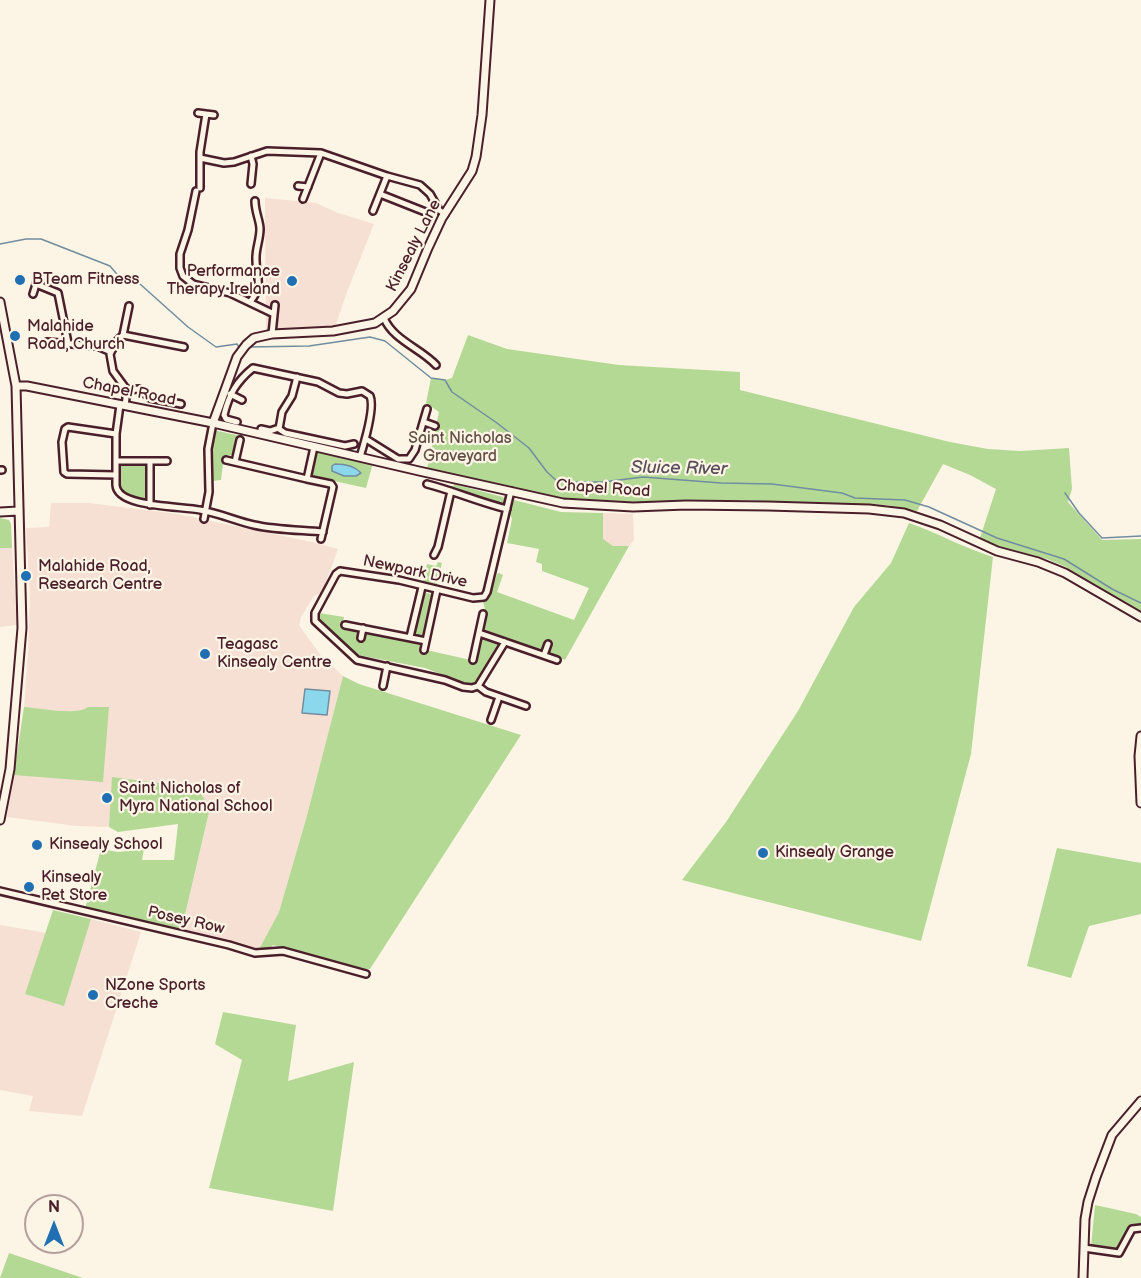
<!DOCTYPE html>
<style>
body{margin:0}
#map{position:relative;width:1141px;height:1278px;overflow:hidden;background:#fcf5e5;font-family:"Balsamiq Sans",sans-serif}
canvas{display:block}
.north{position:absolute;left:24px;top:1194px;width:60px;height:60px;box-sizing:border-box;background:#fcf5e5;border:2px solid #b59f9b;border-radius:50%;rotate:0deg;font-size:16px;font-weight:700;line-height:24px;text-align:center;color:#4a1f2b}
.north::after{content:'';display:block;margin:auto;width:21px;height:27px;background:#1f6fb2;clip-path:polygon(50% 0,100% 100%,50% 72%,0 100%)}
</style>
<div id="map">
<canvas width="1141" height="1278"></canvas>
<div class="north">N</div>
</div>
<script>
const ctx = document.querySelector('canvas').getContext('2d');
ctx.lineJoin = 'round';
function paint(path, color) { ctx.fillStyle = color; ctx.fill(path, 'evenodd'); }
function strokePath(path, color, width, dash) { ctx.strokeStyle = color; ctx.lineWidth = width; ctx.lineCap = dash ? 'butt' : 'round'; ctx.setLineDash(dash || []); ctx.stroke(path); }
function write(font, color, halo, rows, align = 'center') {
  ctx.font = font + ' "Balsamiq Sans",sans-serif'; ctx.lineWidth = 4.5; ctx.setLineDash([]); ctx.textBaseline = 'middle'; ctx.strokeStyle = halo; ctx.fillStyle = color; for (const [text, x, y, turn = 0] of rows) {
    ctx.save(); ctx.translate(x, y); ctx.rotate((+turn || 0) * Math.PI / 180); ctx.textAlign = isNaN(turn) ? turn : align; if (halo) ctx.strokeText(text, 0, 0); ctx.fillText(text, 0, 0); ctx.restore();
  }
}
const built = new Path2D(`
 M 265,198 L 316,203 L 338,213 L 374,224 L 347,292 L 334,330 L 266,333 Z
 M 51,503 L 89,503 L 177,514 L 312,542 L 338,549 L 322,593 L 314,596 L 301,617 L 299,625 L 321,656 L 343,676 L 306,819 L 279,912 L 257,953 L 181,932 L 210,809 L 118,832 L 109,827 L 77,826 L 7,817 L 24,707 L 28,651 L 30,597 L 26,528 L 49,527 Z
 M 603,513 L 633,514 L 634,540 L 629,546 L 613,546 L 602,539 Z
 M 0,548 L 12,548 L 17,625 L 0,627 Z
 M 91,919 L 141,932 L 82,1116 L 29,1111 L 33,1096 L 0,1090 L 0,925 L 47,933 L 25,994 L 64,1005 Z`);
const green = new Path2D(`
 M 468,335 L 507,349 L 619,365 L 740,372 L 740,390 L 950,442 L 988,449 L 1020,451 L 1069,448 L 1072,489 L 1068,502 L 1102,540 L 1141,539 L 1141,612 L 1105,592 L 1066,567 L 1047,559 L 979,541 L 996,489 L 970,475 L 943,464 L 917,511 L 887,505 L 737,500 L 658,503 L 594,502 L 563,499 L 427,469 L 439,412 L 426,403 L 431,378 L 445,380 L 452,378 Z
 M 213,430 L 241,436 L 241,438 L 237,438 L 232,455 L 224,456 L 221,480 L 212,481 L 209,452 Z
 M 316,450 L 373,463 L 366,488 L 311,476 Z
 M 119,462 L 146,463 L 147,466 L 147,497 L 146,500 L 127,496 L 118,490 Z
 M 454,484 L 503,497 L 505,500 L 501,506 L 473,498 L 453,488 Z
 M 514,500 L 561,512 L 603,513 L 603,539 L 613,546 L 629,546 L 565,660 L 548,653 L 550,645 L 546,644 L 541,651 L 483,629 L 486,613 L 483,602 L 491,594 L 497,574 L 499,573 L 503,575 L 497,592 L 574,620 L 589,588 L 542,571 L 542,564 L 536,562 L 539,549 L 507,543 L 512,519 L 510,514 Z
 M 0,518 L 9,520 L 11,524 L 12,548 L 0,548 Z
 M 909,523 C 938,533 964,548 993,557 L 971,754 L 921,941 L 682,880 L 726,822 L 798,711 L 854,607 L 891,563 Z
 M 438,562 L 442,563 L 437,584 L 423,581 L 427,564 L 436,566 Z
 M 423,592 L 434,595 L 422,638 L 415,636 L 413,633 Z
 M 319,613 L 344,617 L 342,627 L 357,630 L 359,638 L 363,639 L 367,632 L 409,640 L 421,644 L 422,649 L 475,661 L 481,636 L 500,643 L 500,645 C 492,657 483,685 466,684 L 425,668 L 358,655 L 318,620 Z
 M 343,676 L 359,684 L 521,735 L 370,969 L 358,970 L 273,945 L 264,954 L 257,953 L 279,912 L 306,819 Z
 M 24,707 C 38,708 78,716 88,707 L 109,707 L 103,782 L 14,775 Z
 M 112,777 L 197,788 L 210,808 L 181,932 L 85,909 L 101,849 L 118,852 L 144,849 L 142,860 L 174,860 L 178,824 L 118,832 L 109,827 Z
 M 1057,848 L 1141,863 L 1141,914 L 1089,926 L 1071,978 L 1027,966 Z
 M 53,910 L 91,919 L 64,1006 L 25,994 Z
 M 223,1012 L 296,1025 L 288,1081 L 354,1062 L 333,1211 L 209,1188 L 242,1060 L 215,1044 Z
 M 1095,1205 L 1136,1214 L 1141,1217 L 1141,1225 C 1126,1224 1127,1240 1118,1249 L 1113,1250 L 1091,1246 Z
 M 9,1253 L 83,1278 L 0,1278 Z`);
const water = new Path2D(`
 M 335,464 C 344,464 355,466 361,473 L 356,476 L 344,476 L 332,471 L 332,466 Z
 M 305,689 L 330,691 L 327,715 L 302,713 Z`);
const stream = new Path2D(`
 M 427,230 L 431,220
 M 0,244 L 26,239 L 41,239 L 110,266 L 121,279 L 140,284 L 188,327 L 216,347 L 237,344 L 239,347
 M 248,347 L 309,346 L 370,337 L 385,341 L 431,378 L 445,380 L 452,392 L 497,423 L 529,448 L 547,472 L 558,482 L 603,482 L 643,477 L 721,483 L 772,484 L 842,493 L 855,498 L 905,500 L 929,507 L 997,538 L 1064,559 L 1112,589 L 1141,603
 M 1065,493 L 1079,513 L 1102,538 L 1141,536`);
const street = new Path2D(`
 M 198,113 L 214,115
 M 200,158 L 224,163 L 234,162 L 267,151 L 321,153 L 387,176 L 420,185 L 430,194 L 439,210 L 445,214
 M 251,184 L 253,164 L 251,156
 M 298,186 L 308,187
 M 200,188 L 200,152 L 206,114
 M 196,191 L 188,230 L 180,254 L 180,268 L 183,276 L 193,284 L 230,293 L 274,314
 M 380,194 L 428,213
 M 303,199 L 321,153
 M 373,211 L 387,176
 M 36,284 L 58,293 L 68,343
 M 33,294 L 38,278
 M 250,302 C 265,284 255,276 256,257 C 256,248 260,239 260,229 C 260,221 255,212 255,201
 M 384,318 C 393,340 420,348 436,365
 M 272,334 L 275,305
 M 123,335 L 184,347
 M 47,342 L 97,346 L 111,352
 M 297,377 L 292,396 L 282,412 L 279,429 L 285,433 L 345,446 L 354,444
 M 127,390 L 139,389 L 150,398 L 181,404
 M 230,394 L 242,400
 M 120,405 L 116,434 L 116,485 C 117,508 183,506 200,510 C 219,513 236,521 254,525 C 276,530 301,530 323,532
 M 125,406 L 127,390 L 113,371 L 110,354 L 117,341 L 123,335 L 129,306
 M 237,422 L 226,419 L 224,415 C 229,394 237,381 253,368 L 318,382 L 339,393 L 347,394 L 362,391 L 370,396 C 375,407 364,444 360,457
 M 424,422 L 435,426
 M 261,429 L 270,431 L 279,428
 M 366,439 L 398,459 L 409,459 L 415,450 L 427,409
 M 314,447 L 307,479 L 331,484 L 333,487 L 321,539
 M 226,460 L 307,479
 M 116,461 L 167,461
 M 150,461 L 150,505
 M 235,462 L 240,440
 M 0,470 L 2,470
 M 116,475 L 67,474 L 64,472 L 62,442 L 65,429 L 68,427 L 116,434
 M 427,484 C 454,491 479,502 507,509
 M 204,519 L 209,492 L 208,449 L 213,423
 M 434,555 L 438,547 L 451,491
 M 345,625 L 426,641
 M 479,633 L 557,660
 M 410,637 L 422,587
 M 361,638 L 363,628
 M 424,650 L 437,590
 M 544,655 L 548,644
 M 473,660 L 483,614
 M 383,686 L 387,666
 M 478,686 L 472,688 L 463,687 L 445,680 L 357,660 L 315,621 L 315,613 L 336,574 L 340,571 L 399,580 L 473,598 L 484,597 L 487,592 L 511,491
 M 478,686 L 486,692 L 526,706
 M 478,686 L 505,642
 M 491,720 L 499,697
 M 0,891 L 229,945 L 255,953 L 283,951 L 366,974
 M 1084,1248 L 1119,1253 L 1132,1229 L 1141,1228`);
const secondary = new Path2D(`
 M 0,302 L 16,386 L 22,628 L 10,769 L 0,820
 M 16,386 L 27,386 L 213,423 L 419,471 L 563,503 L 633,507 L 686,505 L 768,506 L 869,509 L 904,513 L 940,525 L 997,551 L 1038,562 L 1065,573 L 1141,617
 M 213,423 L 237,357 L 246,345 L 254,338 L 272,334 L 333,331 L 375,323 L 393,311 L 411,289 L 428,248 L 442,218 L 472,171 L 476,157 L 482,115 L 490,0
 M 0,512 L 18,511
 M 1141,736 L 1139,756 L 1141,803
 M 1083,1278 L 1085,1219 L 1088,1202 L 1096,1177 L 1112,1135 L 1141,1101`);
const markers = [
 [20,280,6,"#1f6fb2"],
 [292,281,6,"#1f6fb2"],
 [15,336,6,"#1f6fb2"],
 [26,576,6,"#1f6fb2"],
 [205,654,6,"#1f6fb2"],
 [107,798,6,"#1f6fb2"],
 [37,845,6,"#1f6fb2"],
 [763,853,6,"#1f6fb2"],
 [29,887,6,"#1f6fb2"],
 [93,995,6,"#1f6fb2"]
];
const streetNames = [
 ["Kinsealy Lane",414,246,-63],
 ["Chapel Road",129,392,11],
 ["Chapel Road",603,489,4],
 ["Newpark Drive",415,572,12],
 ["Posey Row",186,921,13]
];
const poiNames = [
 ["Performance",280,272,"right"],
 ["Therapy Ireland",280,290,"right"],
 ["BTeam Fitness",32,280],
 ["Malahide",27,327],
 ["Road, Church",27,345],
 ["Malahide Road,",38,567],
 ["Research Centre",38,585],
 ["Teagasc",217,645],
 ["Kinsealy Centre",217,663],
 ["Saint Nicholas of",119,789],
 ["Myra National School",119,807],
 ["Kinsealy School",49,845],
 ["Kinsealy Grange",775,853],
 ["Kinsealy",41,878],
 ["Pet Store",41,896],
 ["NZone Sports",105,986],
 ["Creche",105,1004]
];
const parkNames = [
 ["Saint Nicholas",460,439],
 ["Graveyard",460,457]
];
const waterNames = [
 ["Sluice River",679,469,1]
];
paint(built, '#f6dfd3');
paint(green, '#b4d995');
paint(water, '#8bd7ec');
strokePath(water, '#718d9f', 1.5);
strokePath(stream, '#718d9f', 1.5);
strokePath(street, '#4a1f2b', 10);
strokePath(secondary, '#4a1f2b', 11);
strokePath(street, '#fcf5e5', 5);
strokePath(secondary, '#fcf5e5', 7);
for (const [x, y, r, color] of markers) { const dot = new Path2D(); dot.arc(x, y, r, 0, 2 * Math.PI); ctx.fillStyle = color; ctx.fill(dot); strokePath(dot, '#fcf5e5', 2); }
write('16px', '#4a1f2b', '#fcf5e5', streetNames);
write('16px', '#4a1f2b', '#fcf5e5', poiNames, 'left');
write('16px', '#644e46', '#fcf5e5', parkNames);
write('italic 18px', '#5a4d5b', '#fcf5e5', waterNames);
</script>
